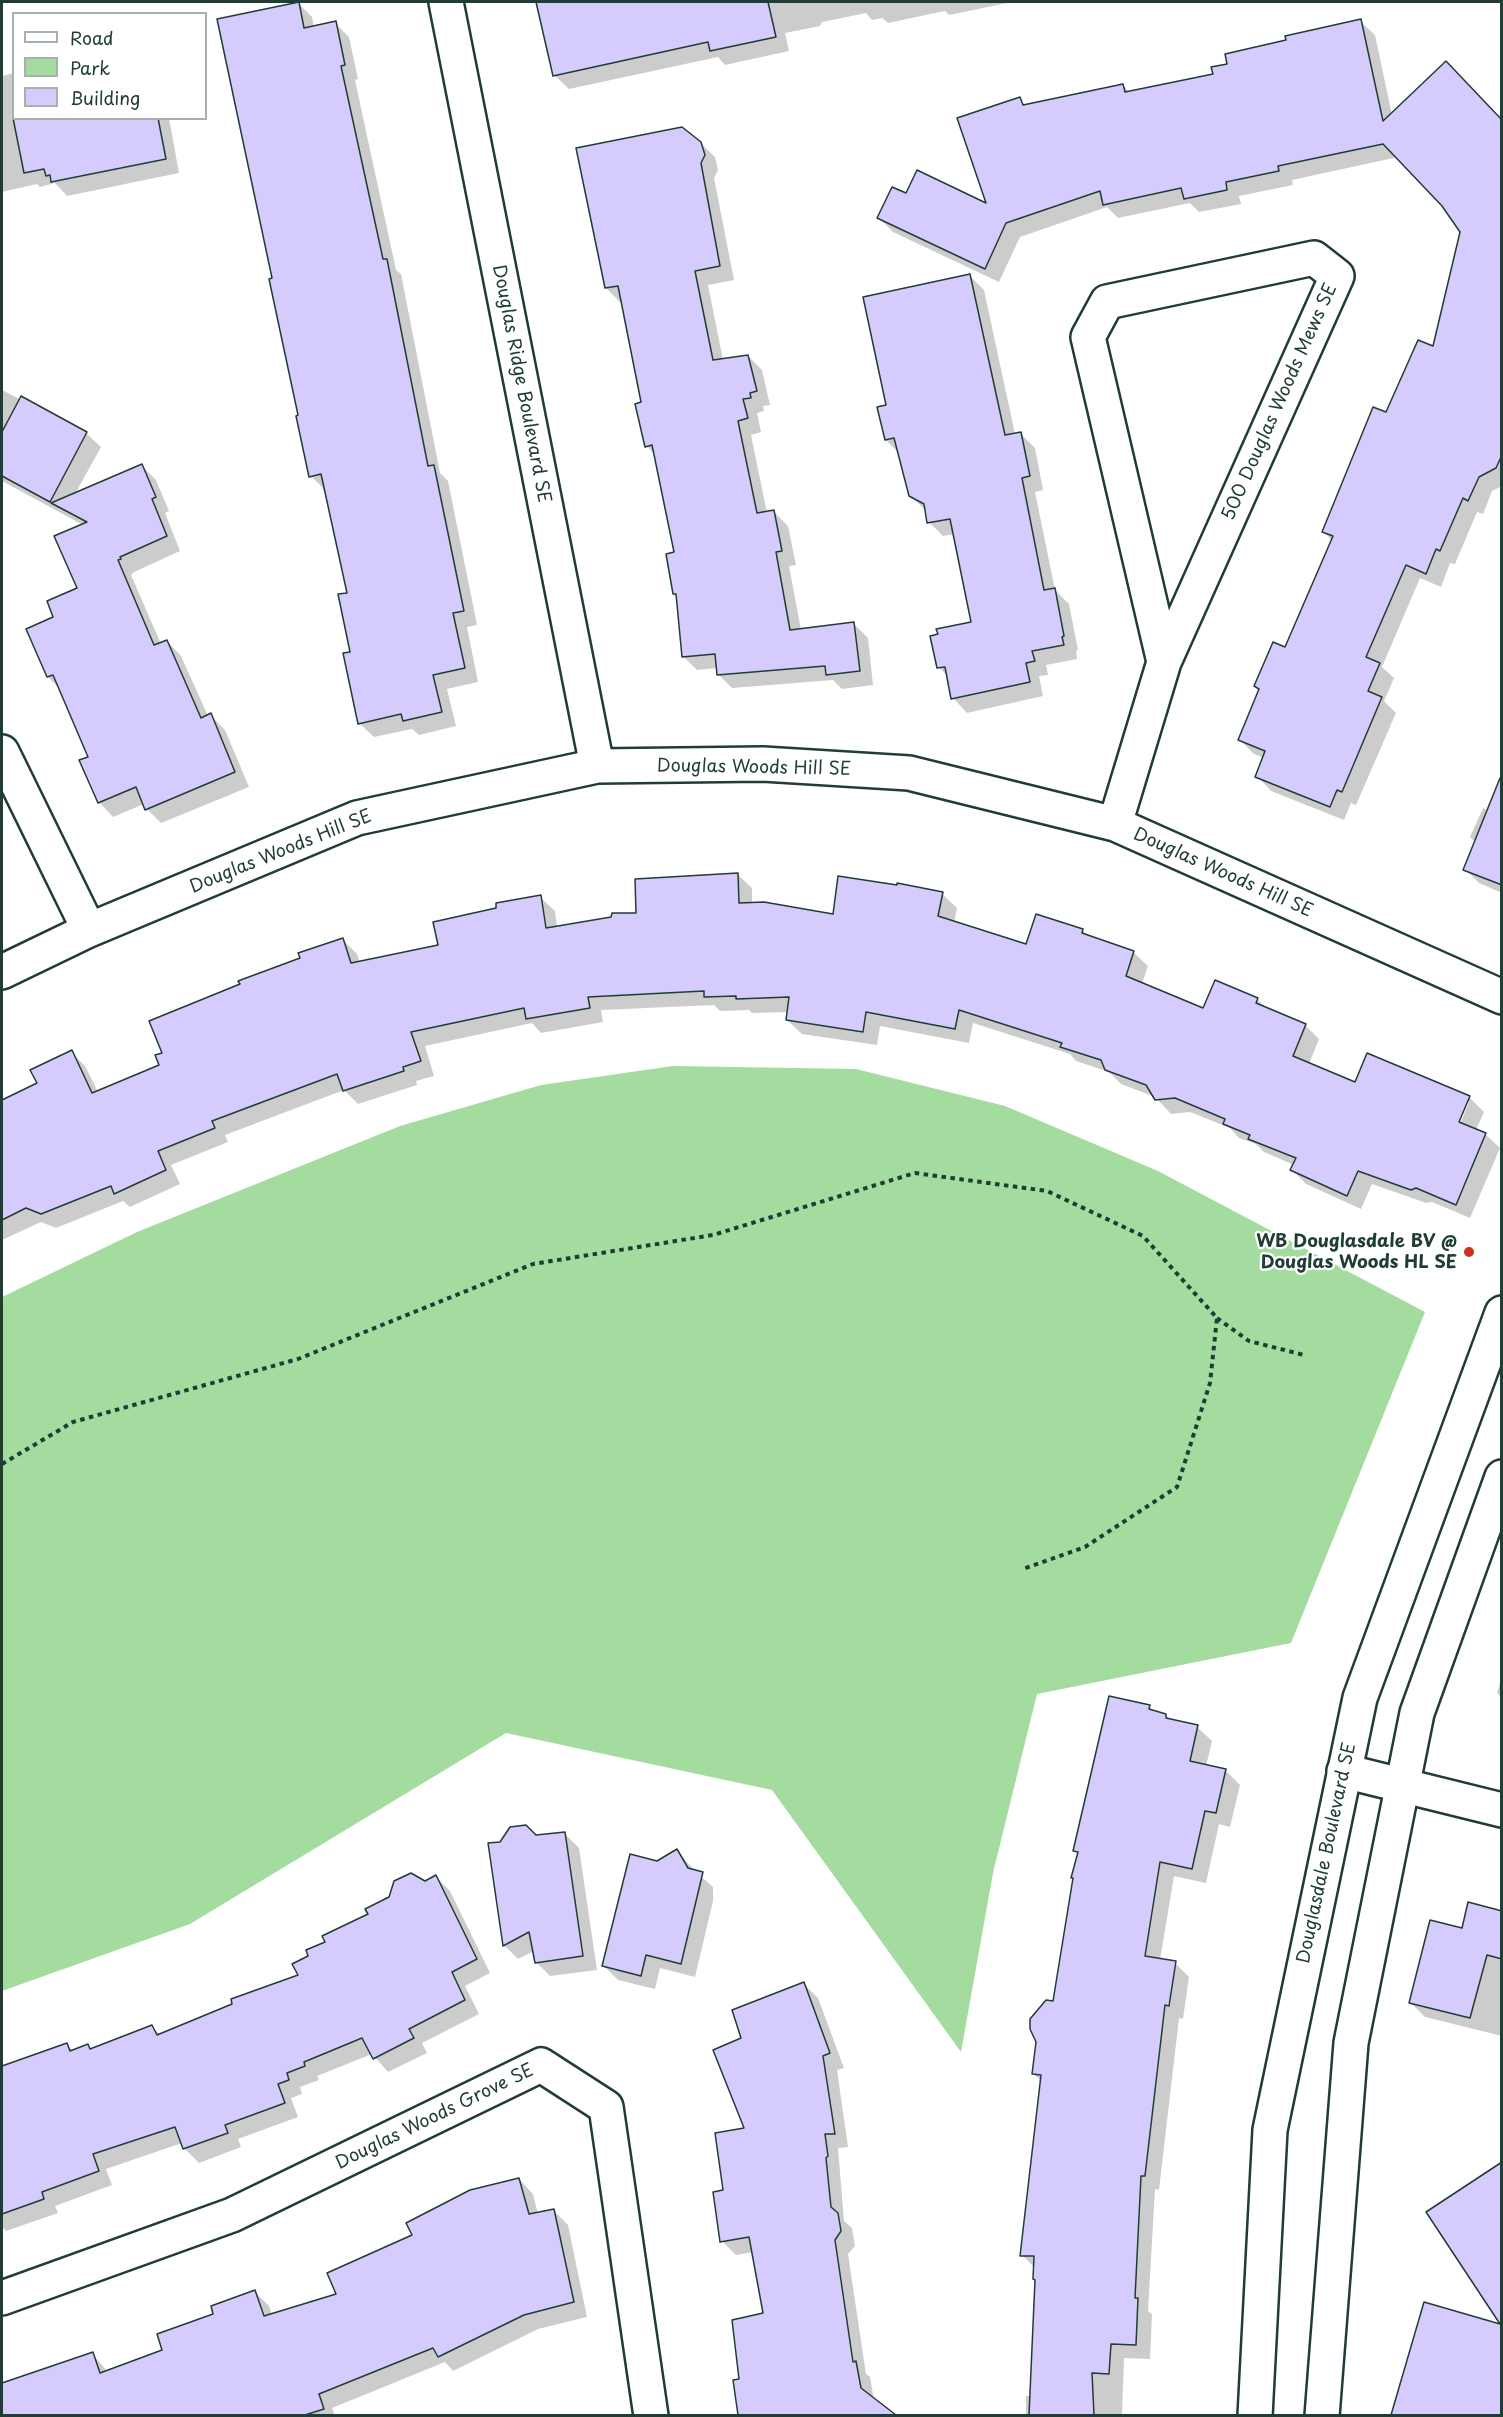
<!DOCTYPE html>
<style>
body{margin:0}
#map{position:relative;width:1503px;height:2417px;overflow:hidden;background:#fff;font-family:"Playpen Sans",sans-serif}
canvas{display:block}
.frame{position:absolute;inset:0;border:3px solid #1f3d34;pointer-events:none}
.legend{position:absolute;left:12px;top:12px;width:195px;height:108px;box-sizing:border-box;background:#fff;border:2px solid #a5b1ae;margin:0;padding:8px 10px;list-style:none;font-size:18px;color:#1f3d34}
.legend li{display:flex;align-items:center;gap:12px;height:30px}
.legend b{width:30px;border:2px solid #a5b1ae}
</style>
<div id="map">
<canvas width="1503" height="2417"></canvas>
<div class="frame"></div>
<ul class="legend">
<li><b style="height:8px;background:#fff"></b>Road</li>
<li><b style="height:16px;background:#a4dca0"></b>Park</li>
<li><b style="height:16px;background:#d6cbfd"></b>Building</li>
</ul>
</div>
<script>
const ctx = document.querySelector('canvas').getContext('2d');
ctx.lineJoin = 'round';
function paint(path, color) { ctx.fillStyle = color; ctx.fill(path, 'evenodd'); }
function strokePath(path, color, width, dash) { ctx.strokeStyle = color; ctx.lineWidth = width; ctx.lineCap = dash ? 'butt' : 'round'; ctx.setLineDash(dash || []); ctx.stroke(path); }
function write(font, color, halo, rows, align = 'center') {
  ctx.font = font + ' "Playpen Sans",sans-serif'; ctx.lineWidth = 4.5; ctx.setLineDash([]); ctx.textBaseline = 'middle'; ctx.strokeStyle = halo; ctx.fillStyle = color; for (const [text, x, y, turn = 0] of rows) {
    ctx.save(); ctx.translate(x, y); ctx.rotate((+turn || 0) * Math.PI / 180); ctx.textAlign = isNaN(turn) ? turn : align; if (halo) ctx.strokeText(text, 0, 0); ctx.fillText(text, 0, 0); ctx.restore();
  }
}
const green = new Path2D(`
 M 673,1066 L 856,1069 L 1005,1106 L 1158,1171 L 1425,1312 L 1291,1643 L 1037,1694 L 993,1873 L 961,2052 L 772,1790 L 506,1733 L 190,1924 L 2,1991 L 2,1297 L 137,1232 L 400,1126 L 541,1085 Z`);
const shadow = new Path2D(`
 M 538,2 L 1012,2 L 949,15 L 945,11 L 888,23 L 882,18 L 872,20 L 866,13 L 822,22 L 820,26 L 785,33 L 789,51 L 725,65 L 718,57 L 569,89 L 554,75 Z
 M 298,3 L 312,17 L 314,27 L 335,23 L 349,37 L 358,79 L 355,80 L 396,270 L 401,274 L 440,473 L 448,481 L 477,625 L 467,627 L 478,682 L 447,689 L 456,726 L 419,735 L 412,729 L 374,737 L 359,723 L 348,594 L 325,490 L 311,476 L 273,280 Z
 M 1360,21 L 1375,35 L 1392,115 L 1502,259 L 1502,486 L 1492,491 L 1483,514 L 1477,512 L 1455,564 L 1450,563 L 1441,587 L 1420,578 L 1382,667 L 1394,678 L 1384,701 L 1396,713 L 1356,805 L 1351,803 L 1344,820 L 1271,791 L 1257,776 L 1264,758 L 1254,754 L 1240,740 L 1260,691 L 1256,686 L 1286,649 L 1332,541 L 1324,532 L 1387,414 L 1434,348 L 1462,232 L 1443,205 L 1398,157 L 1292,180 L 1293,185 L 1239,196 L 1241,204 L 1199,212 L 1190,203 L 1118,218 L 1107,207 L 1020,237 L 999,282 L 893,232 L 879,218 L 907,195 L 989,206 L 1019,99 L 1026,106 L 1123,85 L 1130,93 L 1214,75 L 1229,65 L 1288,42 Z
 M 14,73 L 14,118 L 169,118 L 179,173 L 67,196 L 55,183 L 40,187 L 37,184 L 2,192 L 2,76 Z
 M 700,143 L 715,157 L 718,170 L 714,178 L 734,280 L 708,285 L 723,360 L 748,356 L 762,370 L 770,405 L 763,406 L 764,411 L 757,413 L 761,432 L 751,435 L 767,513 L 774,512 L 788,526 L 796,565 L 789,566 L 801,630 L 854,624 L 868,638 L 873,685 L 842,689 L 833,680 L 732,688 L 718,674 L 718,668 L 697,670 L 683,656 L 678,598 L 674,594 L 676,553 L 655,455 L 647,446 L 642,404 L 622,301 L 620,302 L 606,288 Z
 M 970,276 L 984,290 L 1015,434 L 1020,433 L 1035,448 L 1043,490 L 1035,492 L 1055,590 L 1069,604 L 1078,650 L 1076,651 L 1077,659 L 1046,665 L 1048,675 L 1039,676 L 1043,696 L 967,713 L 953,698 L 948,677 L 939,667 L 972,623 L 955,534 L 943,536 L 929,522 L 925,510 L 910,495 L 899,453 L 886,440 L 888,406 Z
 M 2,390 L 86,433 L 101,447 L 75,494 L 142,466 L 156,480 L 169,511 L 165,513 L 180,551 L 134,572 L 131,575 L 161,644 L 167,641 L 181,656 L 208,716 L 210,715 L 225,730 L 249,787 L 161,823 L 147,809 L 144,804 L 113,817 L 99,802 L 90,757 L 60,689 L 48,677 L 55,617 L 79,589 L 83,525 L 2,481 Z
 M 1502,780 L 1502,893 L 1479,883 L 1465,869 L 1476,843 L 1470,837 L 1483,808 L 1489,811 Z
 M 737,874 L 752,888 L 752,904 L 834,916 L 942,894 L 957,908 L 954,923 L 1027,946 L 1082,930 L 1090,938 L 1133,952 L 1148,966 L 1142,984 L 1204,1010 L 1257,999 L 1267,1009 L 1305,1025 L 1319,1039 L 1309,1064 L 1356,1083 L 1469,1097 L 1484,1112 L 1476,1130 L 1485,1134 L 1500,1148 L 1470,1218 L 1432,1202 L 1426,1203 L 1372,1184 L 1361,1209 L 1306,1184 L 1292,1170 L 1294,1165 L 1264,1152 L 1256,1144 L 1239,1138 L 1230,1128 L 1190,1112 L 1171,1114 L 1155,1097 L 1121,1084 L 1109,1072 L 1076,1061 L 1070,1054 L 973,1023 L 969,1043 L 880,1026 L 877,1045 L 802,1034 L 787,1020 L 788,1012 L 752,1013 L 749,1010 L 720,1011 L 714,1005 L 601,1010 L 603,1022 L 541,1033 L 532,1023 L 425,1046 L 434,1076 L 416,1081 L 417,1085 L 358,1104 L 344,1090 L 225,1135 L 228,1142 L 171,1165 L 180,1184 L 130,1207 L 123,1201 L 56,1228 L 41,1222 L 2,1240 L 2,1101 L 39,1084 L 71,1052 L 85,1066 L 98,1092 L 161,1065 L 164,1054 L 302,959 L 343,940 L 357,954 L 360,963 L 440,946 L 498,909 L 540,897 L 555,911 L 557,928 L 637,915 L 693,875 ZM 1466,1102 L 1469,1102 L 1458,1129 L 1455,1128 Z
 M 1502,1676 L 1502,1698 L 1497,1693 Z
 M 1149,1707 L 1154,1712 L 1166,1715 L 1171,1720 L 1197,1727 L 1212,1741 L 1206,1766 L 1225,1770 L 1240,1785 L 1230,1827 L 1219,1824 L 1206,1883 L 1174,1876 L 1160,1960 L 1175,1963 L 1189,1977 L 1183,2019 L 1179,2018 L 1159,2190 L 1155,2189 L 1148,2311 L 1152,2314 L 1150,2359 L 1124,2358 L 1122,2416 L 1026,2416 L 1026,2396 L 1031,2396 L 1037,2281 L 1035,2268 L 1022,2255 L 1041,2081 L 1034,2074 L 1054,2002 L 1079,1854 L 1075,1850 Z
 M 564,1833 L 579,1848 L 597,1970 L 550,1976 L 536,1962 L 534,1951 L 518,1959 L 504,1945 L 501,1843 Z
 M 677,1851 L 695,1871 L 713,1887 L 713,1901 L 695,1977 L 660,1968 L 655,1989 L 618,1980 L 604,1966 L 657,1862 Z
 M 436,1877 L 450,1891 L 490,1973 L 465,1986 L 479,2014 L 422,2043 L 427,2053 L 388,2072 L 372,2054 L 317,2076 L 319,2080 L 300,2087 L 302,2094 L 291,2098 L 298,2117 L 238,2139 L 241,2147 L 199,2163 L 185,2149 L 182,2143 L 106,2169 L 112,2185 L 55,2206 L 58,2213 L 6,2231 L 2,2227 L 2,2091 L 19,2084 L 67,2044 L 73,2051 L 88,2046 L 92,2050 L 152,2027 L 161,2035 L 300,1976 L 310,1956 L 327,1942 Z
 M 1502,1912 L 1502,2036 L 1425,2017 L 1410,2002 L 1463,1930 Z
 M 804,1984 L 818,1998 L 844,2068 L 837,2070 L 848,2147 L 838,2148 L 844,2221 L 852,2228 L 855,2246 L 848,2254 L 866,2374 L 870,2377 L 874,2400 L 888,2416 L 740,2416 L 735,2381 L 741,2380 L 765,2314 L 754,2252 L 736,2255 L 722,2241 L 725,2191 L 746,2130 L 743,2039 Z
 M 519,2179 L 533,2194 L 538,2214 L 554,2211 L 568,2225 L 587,2317 L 538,2329 L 453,2371 L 445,2362 L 332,2408 L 335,2416 L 2,2416 L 2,2385 L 92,2354 L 108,2372 L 164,2351 L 215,2315 L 255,2292 L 269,2306 L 272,2315 L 338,2295 L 414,2236 Z
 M 1425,2304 L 1502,2326 L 1502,2416 L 1392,2416 Z`);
const building = new Path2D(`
 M 299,2 L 304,28 L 336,21 L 345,65 L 341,66 L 383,259 L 387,259 L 428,466 L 434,465 L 464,611 L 453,613 L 465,668 L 433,675 L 442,712 L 403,721 L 401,714 L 358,724 L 343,653 L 350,652 L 338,594 L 347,593 L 321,474 L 309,477 L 296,416 L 298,415 L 269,279 L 272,278 L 217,19 Z
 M 536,2 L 768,2 L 776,37 L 710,51 L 708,42 L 553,76 Z
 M 1361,19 L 1383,121 L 1446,61 L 1502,120 L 1502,455 L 1496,468 L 1479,477 L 1468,501 L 1463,498 L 1440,551 L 1436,549 L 1426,574 L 1406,565 L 1366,657 L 1380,663 L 1368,691 L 1382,697 L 1342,792 L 1337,790 L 1330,807 L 1255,777 L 1265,751 L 1238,740 L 1259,689 L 1254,686 L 1273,642 L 1285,647 L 1333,536 L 1322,532 L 1373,407 L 1386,412 L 1418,340 L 1433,346 L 1460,232 L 1442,206 L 1383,144 L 1278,166 L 1279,171 L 1226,182 L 1227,190 L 1184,199 L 1181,188 L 1103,205 L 1100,191 L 1006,223 L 985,269 L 877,218 L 892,187 L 906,193 L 917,170 L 986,203 L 957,118 L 1020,97 L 1023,105 L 1123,84 L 1125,92 L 1213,74 L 1211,67 L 1227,64 L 1225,54 L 1286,40 L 1285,36 Z
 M 13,118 L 158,118 L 166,159 L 51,182 L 50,175 L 46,176 L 44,169 L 24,173 Z
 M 682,127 L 701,142 L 705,155 L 701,163 L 720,266 L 695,271 L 713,360 L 748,355 L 757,391 L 750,393 L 751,398 L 743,399 L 748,418 L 738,421 L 757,513 L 774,510 L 782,551 L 776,552 L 790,630 L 854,622 L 860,671 L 826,675 L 825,666 L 717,675 L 715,654 L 682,657 L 676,594 L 673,594 L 666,554 L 674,552 L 652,445 L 645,447 L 635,404 L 641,402 L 618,286 L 605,288 L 576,148 Z
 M 970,274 L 1005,435 L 1021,432 L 1030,476 L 1022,478 L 1044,590 L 1055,588 L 1064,636 L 1062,637 L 1064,645 L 1032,651 L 1035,661 L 1026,663 L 1030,682 L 951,699 L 945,667 L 937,668 L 930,636 L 938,634 L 936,629 L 971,622 L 950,519 L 927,523 L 924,504 L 909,496 L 894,438 L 885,440 L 877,407 L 886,405 L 863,297 Z
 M 21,396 L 87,432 L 50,502 L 2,476 L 2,432 Z
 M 142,464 L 156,497 L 152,499 L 167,536 L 120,557 L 121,559 L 118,560 L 154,645 L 167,640 L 201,718 L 211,713 L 235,772 L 145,810 L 136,787 L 98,803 L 79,760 L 88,757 L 53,675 L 47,677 L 26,629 L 53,617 L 47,601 L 77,588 L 54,536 L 87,522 L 51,503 Z
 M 1500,778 L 1502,779 L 1502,885 L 1463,870 Z
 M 738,873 L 739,903 L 764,902 L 833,914 L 838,876 L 897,885 L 897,883 L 943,892 L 938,916 L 1026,944 L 1036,914 L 1083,929 L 1082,933 L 1134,951 L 1126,976 L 1203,1008 L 1215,980 L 1258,998 L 1256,1003 L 1306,1024 L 1293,1056 L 1355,1082 L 1367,1053 L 1470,1096 L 1459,1122 L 1486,1133 L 1456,1205 L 1416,1188 L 1411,1190 L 1358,1171 L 1347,1196 L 1290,1170 L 1296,1158 L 1248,1139 L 1250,1135 L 1223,1124 L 1225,1119 L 1175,1098 L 1155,1100 L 1146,1085 L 1105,1070 L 1101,1060 L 1060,1047 L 1062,1043 L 959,1010 L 955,1029 L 866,1012 L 863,1032 L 786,1020 L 789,997 L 736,999 L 736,996 L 704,997 L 704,991 L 588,997 L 590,1008 L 526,1019 L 524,1008 L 411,1032 L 421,1061 L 403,1067 L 404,1071 L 343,1091 L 337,1074 L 212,1121 L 215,1128 L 158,1151 L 166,1170 L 114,1194 L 111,1186 L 41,1214 L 26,1208 L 2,1220 L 2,1100 L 37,1083 L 30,1070 L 72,1050 L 92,1093 L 159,1065 L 155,1055 L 162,1053 L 149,1021 L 240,984 L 238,981 L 300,958 L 298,953 L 343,938 L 351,963 L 438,945 L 433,922 L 496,908 L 496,903 L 541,895 L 546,928 L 611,917 L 612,913 L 636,913 L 635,879 Z
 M 1109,1696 L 1150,1705 L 1149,1709 L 1166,1714 L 1166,1718 L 1198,1725 L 1190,1761 L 1226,1769 L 1216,1813 L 1205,1811 L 1192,1869 L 1160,1862 L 1145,1956 L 1176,1961 L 1169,2006 L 1165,2005 L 1145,2176 L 1141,2176 L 1135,2298 L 1138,2298 L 1136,2345 L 1111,2344 L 1109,2374 L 1092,2373 L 1094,2415 L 1029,2415 L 1035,2280 L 1033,2279 L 1034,2256 L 1020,2256 L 1041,2075 L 1032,2074 L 1036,2042 L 1030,2029 L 1030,2019 L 1046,2000 L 1053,2001 L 1073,1878 L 1071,1878 L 1078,1852 L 1073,1851 Z
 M 526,1825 L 536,1835 L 565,1832 L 583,1956 L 535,1963 L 529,1932 L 503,1946 L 488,1843 L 500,1842 L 510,1827 Z
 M 677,1849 L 688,1868 L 703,1872 L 681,1964 L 646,1955 L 641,1976 L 602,1966 L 630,1854 L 657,1861 Z
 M 411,1873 L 425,1881 L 436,1875 L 477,1959 L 452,1972 L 465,2000 L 409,2029 L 414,2038 L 373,2059 L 362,2038 L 304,2062 L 305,2066 L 287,2073 L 289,2080 L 278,2084 L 285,2103 L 225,2125 L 228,2133 L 183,2149 L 175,2127 L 93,2154 L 99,2171 L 42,2192 L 44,2199 L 2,2214 L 2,2066 L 67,2043 L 70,2051 L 88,2044 L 90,2049 L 152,2025 L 157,2035 L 232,2004 L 231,1999 L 298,1975 L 292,1964 L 308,1956 L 306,1950 L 325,1942 L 322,1936 L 368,1914 L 365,1909 L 389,1897 L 394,1881 Z
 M 1468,1902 L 1502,1911 L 1502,1959 L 1487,1955 L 1470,2018 L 1409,2003 L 1430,1920 L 1462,1928 Z
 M 804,1982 L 830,2053 L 823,2056 L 835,2134 L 825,2134 L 828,2156 L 826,2158 L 831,2207 L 838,2213 L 841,2231 L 835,2240 L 853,2362 L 856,2361 L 861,2388 L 896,2415 L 738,2415 L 733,2380 L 739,2379 L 732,2320 L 763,2313 L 749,2237 L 720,2242 L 713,2192 L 723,2190 L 715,2133 L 744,2128 L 713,2050 L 741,2038 L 732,2010 Z
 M 1502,2162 L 1502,2415 L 1391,2415 L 1424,2302 L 1500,2324 L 1426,2212 Z
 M 519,2178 L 529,2214 L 554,2209 L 574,2302 L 524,2315 L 438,2357 L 433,2348 L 319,2394 L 324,2409 L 305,2415 L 2,2415 L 2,2383 L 93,2352 L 100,2373 L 162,2350 L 157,2334 L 213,2314 L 211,2306 L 255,2290 L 264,2316 L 336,2294 L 327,2273 L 412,2235 L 406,2223 L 470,2190 Z`);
const path = new Path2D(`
 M 1217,1318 L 1249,1341 L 1304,1355
 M 2,1464 L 73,1422 L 298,1359 L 533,1264 L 713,1235 L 915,1173 L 1047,1191 L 1143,1236 L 1217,1318 L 1210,1383 L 1177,1487 L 1085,1547 L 1023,1569`);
const minor = new Path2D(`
 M 446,2 L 597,766
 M 2,752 L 89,930
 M 1115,824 L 1164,662 L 1337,276 L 1314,258 L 1107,302 L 1088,337 L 1164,662
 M 2,972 L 89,930 L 357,818 L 597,766 L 763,764 L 909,773 L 1115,824 L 1502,997
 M 1344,1771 L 1502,1810
 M 2,2298 L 232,2215 L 541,2065 L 606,2107 L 651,2416`);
const tertiary = new Path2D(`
 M 1255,2416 L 1270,2130 L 1360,1698 L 1502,1313
 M 1322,2416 L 1351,2043 L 1417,1713 L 1502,1477`);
const markers = [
 [1469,1252,6,"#c8321e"]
];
const streetNames = [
 ["Douglas Ridge Boulevard SE",521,384,79],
 ["500 Douglas Woods Mews SE",1280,402,-66],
 ["Douglas Woods Hill SE",754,768,1],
 ["Douglas Woods Hill SE",281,852,-22],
 ["Douglas Woods Hill SE",1223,873,24],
 ["Douglasdale Boulevard SE",1327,1853,-78],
 ["Douglas Woods Grove SE",435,2117,-26]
];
const poiNames = [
 ["WB Douglasdale BV @",1457,1242],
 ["Douglas Woods HL SE",1457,1263]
];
paint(green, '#a4dca0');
paint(shadow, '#0003');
paint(building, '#d6cbfd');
strokePath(building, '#1f3d34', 1.5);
strokePath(minor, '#1f3d34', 38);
strokePath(tertiary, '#1f3d34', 38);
strokePath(path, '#1f3d34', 4, [4.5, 4.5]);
strokePath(minor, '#fff', 33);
strokePath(tertiary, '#fff', 33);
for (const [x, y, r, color] of markers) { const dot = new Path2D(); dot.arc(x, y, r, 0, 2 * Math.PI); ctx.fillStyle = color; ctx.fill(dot); strokePath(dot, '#fff', 2); }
write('18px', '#1f3d34', '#fff', streetNames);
write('bold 18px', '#1f3d34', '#fff', poiNames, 'right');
</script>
